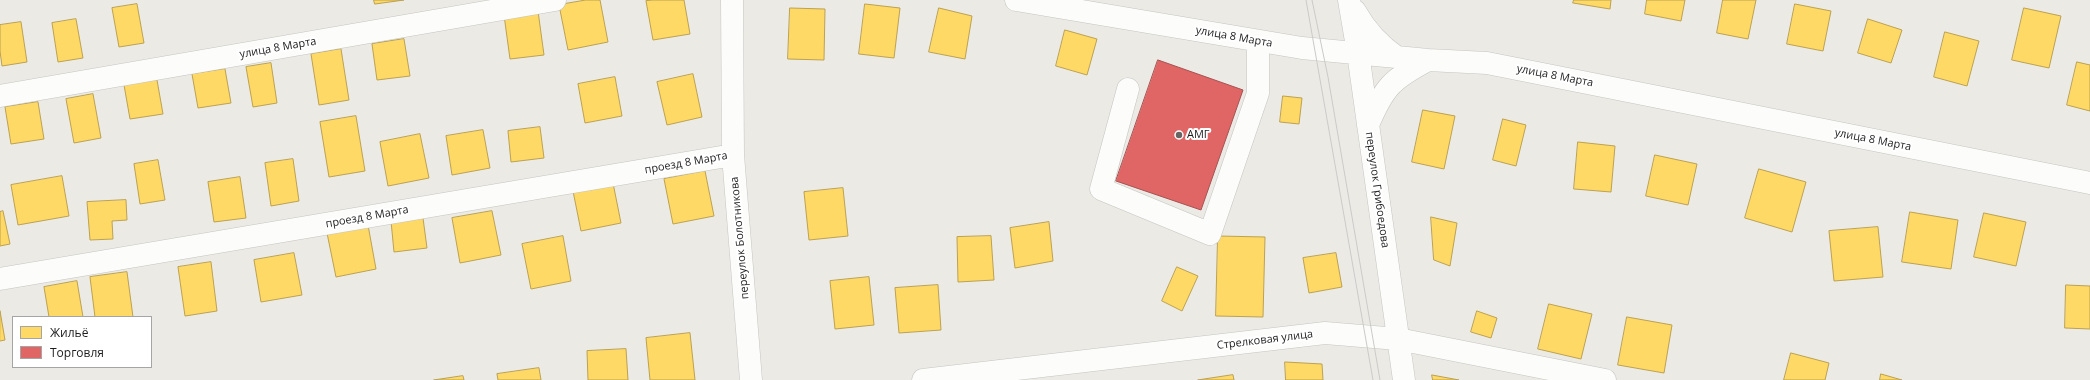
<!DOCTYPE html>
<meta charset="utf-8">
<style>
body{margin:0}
#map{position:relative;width:2090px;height:380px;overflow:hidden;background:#eceae5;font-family:"Open Sans",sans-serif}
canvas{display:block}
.legend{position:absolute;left:12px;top:316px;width:140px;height:52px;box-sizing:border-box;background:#fff;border:1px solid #a5a5a5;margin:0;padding:5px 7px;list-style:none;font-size:12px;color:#1d1d1d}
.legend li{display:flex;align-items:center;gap:8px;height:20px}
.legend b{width:20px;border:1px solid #a5a5a5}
</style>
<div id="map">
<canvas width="2090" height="380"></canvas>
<ul class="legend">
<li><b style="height:11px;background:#ffd966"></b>Жильё</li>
<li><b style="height:11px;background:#e06666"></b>Торговля</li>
</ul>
</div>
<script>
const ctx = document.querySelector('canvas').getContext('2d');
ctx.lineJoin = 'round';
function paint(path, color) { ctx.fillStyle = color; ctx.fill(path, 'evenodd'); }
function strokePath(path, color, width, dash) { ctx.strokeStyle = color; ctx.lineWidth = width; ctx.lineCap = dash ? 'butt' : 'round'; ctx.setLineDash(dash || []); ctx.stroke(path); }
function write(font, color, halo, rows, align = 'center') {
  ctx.font = font + ' "Open Sans",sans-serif'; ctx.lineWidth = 4; ctx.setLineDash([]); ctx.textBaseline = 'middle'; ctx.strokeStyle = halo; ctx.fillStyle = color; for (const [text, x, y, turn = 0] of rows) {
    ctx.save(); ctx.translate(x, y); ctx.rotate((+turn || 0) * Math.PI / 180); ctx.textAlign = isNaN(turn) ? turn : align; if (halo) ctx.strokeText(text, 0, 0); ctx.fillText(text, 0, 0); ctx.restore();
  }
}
const homes = new Path2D(`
 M 374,0 L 404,0 L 375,4 Z
 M 586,0 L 600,0 L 608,42 L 568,50 L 559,5 Z
 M 654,0 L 684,0 L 690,34 L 653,40 L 646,1 Z
 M 1574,0 L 1611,0 L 1610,9 L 1573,3 Z
 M 1647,0 L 1685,0 L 1681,21 L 1645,14 Z
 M 1723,0 L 1756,0 L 1748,39 L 1717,33 Z
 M 137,4 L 144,43 L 119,47 L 112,8 Z
 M 865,4 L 900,8 L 894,58 L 859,54 Z
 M 1795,4 L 1831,11 L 1823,51 L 1787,44 Z
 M 790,8 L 825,9 L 824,60 L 788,59 Z
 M 939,8 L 972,16 L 965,59 L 929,52 Z
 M 2024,8 L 2061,16 L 2049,68 L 2012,60 Z
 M 538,11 L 544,55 L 510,59 L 504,15 Z
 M 76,19 L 83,58 L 58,62 L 52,23 Z
 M 1868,19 L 1902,30 L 1891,63 L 1858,53 Z
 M 21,22 L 27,62 L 2,66 L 0,51 L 0,25 Z
 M 1065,30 L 1097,39 L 1087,75 L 1056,66 Z
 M 1945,32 L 1979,41 L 1967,86 L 1934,77 Z
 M 404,39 L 410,76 L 377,80 L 372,44 Z
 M 341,49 L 349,100 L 319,105 L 311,54 Z
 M 2077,62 L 2090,65 L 2090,111 L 2067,105 Z
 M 271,63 L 277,103 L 253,107 L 246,67 Z
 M 225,69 L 231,103 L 198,108 L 192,74 Z
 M 693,74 L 702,117 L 667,125 L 657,82 Z
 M 615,77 L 622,116 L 585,123 L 578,84 Z
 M 157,80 L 163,114 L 130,119 L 124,85 Z
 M 93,94 L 101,138 L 74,143 L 66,99 Z
 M 1283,96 L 1302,98 L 1299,124 L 1280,122 Z
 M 38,102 L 44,139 L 11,144 L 5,107 Z
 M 1423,110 L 1455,116 L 1444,169 L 1412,162 Z
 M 356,116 L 365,171 L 329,177 L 320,122 Z
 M 1503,119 L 1526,125 L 1516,166 L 1493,160 Z
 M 540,127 L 544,158 L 511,162 L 508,131 Z
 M 483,130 L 490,168 L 452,175 L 446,136 Z
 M 420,134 L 429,178 L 388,186 L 380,142 Z
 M 1578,142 L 1615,146 L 1611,192 L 1574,189 Z
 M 1655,155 L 1697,164 L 1688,205 L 1646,196 Z
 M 293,159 L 299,201 L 271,206 L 265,163 Z
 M 158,160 L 165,200 L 140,204 L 134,164 Z
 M 1759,169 L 1806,182 L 1792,232 L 1745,218 Z
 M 705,171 L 714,216 L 673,224 L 664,179 Z
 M 62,176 L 69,216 L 18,225 L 11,185 Z
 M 240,177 L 246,218 L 214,222 L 208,182 Z
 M 612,178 L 621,223 L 581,231 L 572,186 Z
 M 843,188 L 848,236 L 809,240 L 804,192 Z
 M 126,200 L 127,220 L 112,221 L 113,239 L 90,240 L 87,202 Z
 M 3,211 L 10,244 L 0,246 L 0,212 Z
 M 492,211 L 501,255 L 460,263 L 452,218 Z
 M 1910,212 L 1958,220 L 1951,269 L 1902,262 Z
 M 1984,213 L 2026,222 L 2016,266 L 1974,257 Z
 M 1431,217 L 1457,223 L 1450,266 L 1434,260 Z
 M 423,218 L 427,248 L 394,252 L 391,221 Z
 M 1049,222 L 1053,261 L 1015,268 L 1010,228 Z
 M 368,225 L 376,269 L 336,277 L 327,233 Z
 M 1878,227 L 1883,277 L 1834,281 L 1829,231 Z
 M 563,236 L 571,281 L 531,289 L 522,244 Z
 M 991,236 L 994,280 L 958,282 L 957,237 Z
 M 1218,236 L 1265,237 L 1263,317 L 1216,316 Z
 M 294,253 L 302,295 L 261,302 L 254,260 Z
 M 1336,253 L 1342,287 L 1309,293 L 1303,258 Z
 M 211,262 L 217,311 L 185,316 L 178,267 Z
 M 1177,267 L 1198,276 L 1182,311 L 1162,301 Z
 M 127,272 L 133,317 L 95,317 L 90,277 Z
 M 869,277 L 874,325 L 835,329 L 830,281 Z
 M 77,281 L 83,317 L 49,317 L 44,287 Z
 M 938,285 L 941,330 L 899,333 L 895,288 Z
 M 2066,285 L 2090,286 L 2090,329 L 2065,328 Z
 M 1549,304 L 1592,314 L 1581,359 L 1538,349 Z
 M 0,311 L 5,340 L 0,341 Z
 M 1477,311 L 1497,318 L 1491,338 L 1471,332 Z
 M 1627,317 L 1672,325 L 1664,373 L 1618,365 Z
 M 690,333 L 695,380 L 650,380 L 646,338 Z
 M 626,349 L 628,380 L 588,380 L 587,351 Z
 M 1791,353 L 1829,363 L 1825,380 L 1784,380 Z
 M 1285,362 L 1322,364 L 1323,380 L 1286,380 Z
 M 539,368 L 541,380 L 498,380 L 497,374 Z
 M 1881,374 L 1902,380 L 1880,380 Z
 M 1233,375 L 1234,380 L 1198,380 Z
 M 1432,375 L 1459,380 L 1433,380 Z
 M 463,376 L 464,380 L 434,380 Z`);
const shops = new Path2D(`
 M 1158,60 L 1243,90 L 1201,210 L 1116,181 Z`);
const minor = new Path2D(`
 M 732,0 L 733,155 L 751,380
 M 1016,0 L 1302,48 L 1428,60 L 1487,63 L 2090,183
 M 1349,0 L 1358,53 L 1404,380
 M 1355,11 C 1366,31 1379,45 1398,58
 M 1128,89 L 1101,189 L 1210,234 L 1258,93 L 1258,41
 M 0,96 L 555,0
 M 1368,125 C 1384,87 1392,79 1428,60
 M 0,279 L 733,155
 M 923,380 L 1325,333 L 1398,339 L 1605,380`);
const tram = new Path2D(`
 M 1306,0 L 1373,380
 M 1312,0 L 1328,77 L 1380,380`);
const markers = [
 [1179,135,4,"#656563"]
];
const streetNames = [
 ["улица 8 Марта",1234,37,10],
 ["улица 8 Марта",278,48,-10],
 ["улица 8 Марта",1555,76,11],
 ["улица 8 Марта",1873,140,11],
 ["проезд 8 Марта",686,163,-10],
 ["переулок Грибоедова",1377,190,82],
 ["проезд 8 Марта",367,217,-10],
 ["переулок Болотникова",740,238,-95],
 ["Стрелковая улица",1265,340,-7]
];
const poiNames = [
 ["АМГ",1187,135]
];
paint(homes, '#ffd966');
strokePath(homes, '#bba150', 1);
paint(shops, '#e06666');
strokePath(shops, '#a65050', 1);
strokePath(minor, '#c4c4c1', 23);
strokePath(minor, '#fcfcfb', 22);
strokePath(tram, '#cacac9', 1);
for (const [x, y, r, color] of markers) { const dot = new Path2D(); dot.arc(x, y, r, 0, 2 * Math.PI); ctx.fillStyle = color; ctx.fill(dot); strokePath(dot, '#fff', 1.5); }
write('11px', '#1d1d1d', '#fff', streetNames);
write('11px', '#1d1d1d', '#fff', poiNames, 'left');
</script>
